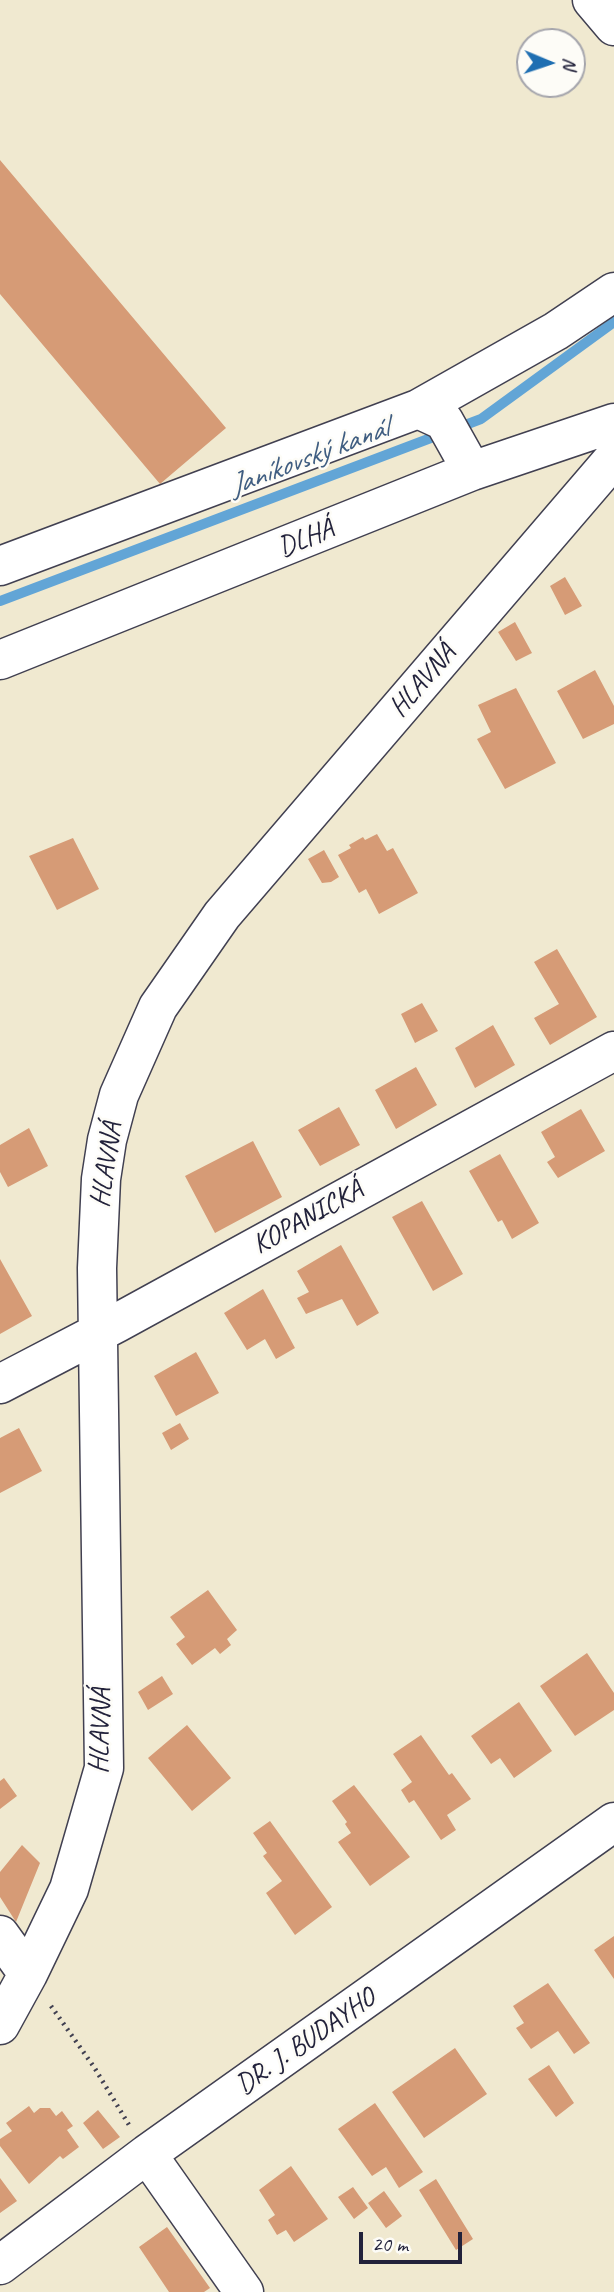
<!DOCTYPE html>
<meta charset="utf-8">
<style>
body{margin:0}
#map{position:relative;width:614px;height:2292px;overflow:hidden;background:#f0e9d0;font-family:Caveat,sans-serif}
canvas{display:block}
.north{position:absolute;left:516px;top:28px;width:70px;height:70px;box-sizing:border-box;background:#fdfcf7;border:2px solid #a5a5ac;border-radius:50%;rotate:92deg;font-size:19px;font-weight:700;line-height:28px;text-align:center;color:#22223b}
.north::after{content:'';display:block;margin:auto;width:24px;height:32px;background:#1f6fb2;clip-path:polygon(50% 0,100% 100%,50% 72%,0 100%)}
.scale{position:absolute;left:359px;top:2232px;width:103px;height:32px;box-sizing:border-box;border:4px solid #22223b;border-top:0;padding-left:9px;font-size:21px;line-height:24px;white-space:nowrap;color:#22223b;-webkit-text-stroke:5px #fdfcf7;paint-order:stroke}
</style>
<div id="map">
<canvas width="614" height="2292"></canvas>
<div class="north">N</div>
<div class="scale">20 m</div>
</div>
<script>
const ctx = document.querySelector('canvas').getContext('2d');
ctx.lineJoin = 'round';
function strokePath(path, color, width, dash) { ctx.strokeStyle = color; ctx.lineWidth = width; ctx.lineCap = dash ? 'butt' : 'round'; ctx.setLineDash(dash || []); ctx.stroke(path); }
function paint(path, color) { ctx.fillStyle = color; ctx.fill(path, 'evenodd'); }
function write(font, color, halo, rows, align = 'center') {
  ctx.font = font + ' Caveat,sans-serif'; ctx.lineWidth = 5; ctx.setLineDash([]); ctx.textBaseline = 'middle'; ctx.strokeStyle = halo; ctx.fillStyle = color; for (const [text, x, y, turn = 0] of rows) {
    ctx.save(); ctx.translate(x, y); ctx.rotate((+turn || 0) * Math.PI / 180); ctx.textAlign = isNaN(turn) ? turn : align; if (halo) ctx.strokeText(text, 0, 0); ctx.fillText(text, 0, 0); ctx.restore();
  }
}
const stream = new Path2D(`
 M 0,601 L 481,419 L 614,322`);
const building = new Path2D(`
 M 0,160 L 226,428 L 160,484 L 0,294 Z
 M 565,577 L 582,606 L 565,615 L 550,586 Z
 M 515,622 L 532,653 L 516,661 L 498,632 Z
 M 595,670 L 614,706 L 614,724 L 583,739 L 557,691 Z
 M 516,688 L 556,763 L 505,789 L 477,739 L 491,732 L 478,705 Z
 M 377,834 L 387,851 L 393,848 L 418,893 L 379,914 L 366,889 L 359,893 L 338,855 L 351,848 L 349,845 L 363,837 L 365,840 Z
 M 73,838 L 99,889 L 57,910 L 29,856 Z
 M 324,850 L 339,877 L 331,882 L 322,883 L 308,859 Z
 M 557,949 L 597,1017 L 550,1045 L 534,1018 L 559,1004 L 534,962 Z
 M 422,1003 L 438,1031 L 415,1043 L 401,1014 Z
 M 493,1025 L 515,1065 L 475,1088 L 455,1048 Z
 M 416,1067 L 437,1105 L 396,1129 L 375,1090 Z
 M 339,1107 L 360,1145 L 320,1166 L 298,1130 Z
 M 581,1109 L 605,1151 L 558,1178 L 547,1162 L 555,1157 L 541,1132 Z
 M 29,1128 L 48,1166 L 8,1187 L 0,1172 L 0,1145 Z
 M 253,1141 L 282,1197 L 215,1233 L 185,1176 Z
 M 500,1154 L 539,1223 L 512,1239 L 502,1220 L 498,1222 L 469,1171 Z
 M 422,1201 L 463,1274 L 433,1291 L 392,1217 Z
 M 341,1245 L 379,1313 L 357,1326 L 342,1299 L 306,1314 L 297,1298 L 309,1292 L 297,1271 Z
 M 0,1259 L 32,1316 L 0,1334 Z
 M 263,1289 L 295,1348 L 276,1359 L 265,1339 L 247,1350 L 224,1313 Z
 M 196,1352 L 219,1393 L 176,1416 L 154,1376 Z
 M 180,1423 L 189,1439 L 171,1450 L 162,1433 Z
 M 19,1428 L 42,1471 L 0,1493 L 0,1438 Z
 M 208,1590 L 237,1630 L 227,1639 L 231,1645 L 220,1654 L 215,1648 L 192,1665 L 176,1644 L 185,1637 L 170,1617 Z
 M 587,1653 L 614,1693 L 614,1710 L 575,1736 L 540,1686 Z
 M 162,1676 L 173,1694 L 148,1710 L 138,1692 Z
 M 519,1702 L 552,1751 L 514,1778 L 500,1758 L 491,1764 L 471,1736 Z
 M 187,1725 L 231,1778 L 192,1811 L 148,1758 Z
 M 421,1735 L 449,1775 L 452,1773 L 471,1799 L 447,1815 L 456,1830 L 441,1840 L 414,1800 L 409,1803 L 401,1790 L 412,1782 L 393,1754 Z
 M 4,1778 L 17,1796 L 0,1809 L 0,1781 Z
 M 354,1785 L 410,1857 L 370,1886 L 338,1842 L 351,1833 L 345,1824 L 347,1822 L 332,1801 Z
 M 270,1821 L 332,1907 L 295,1935 L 266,1893 L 282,1881 L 263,1856 L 267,1853 L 253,1833 Z
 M 22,1845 L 40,1863 L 16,1922 L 0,1897 L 0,1872 Z
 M 614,1936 L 614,1979 L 594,1950 Z
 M 548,1983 L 590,2043 L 574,2054 L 558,2031 L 531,2049 L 516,2028 L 524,2023 L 513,2006 Z
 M 455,2048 L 487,2094 L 424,2138 L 392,2092 Z
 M 549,2065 L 574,2103 L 556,2117 L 528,2079 Z
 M 375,2103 L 423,2172 L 399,2188 L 386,2167 L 372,2176 L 338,2129 Z
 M 29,2106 L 34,2113 L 40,2108 L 50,2108 L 56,2116 L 62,2111 L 73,2126 L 67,2130 L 79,2147 L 63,2159 L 60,2156 L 29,2184 L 0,2146 L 0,2139 L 12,2131 L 6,2123 Z
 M 98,2110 L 120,2137 L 103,2149 L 83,2123 Z
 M 291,2166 L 328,2219 L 294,2242 L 286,2230 L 277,2235 L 268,2220 L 275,2215 L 259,2190 Z
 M 0,2178 L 17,2201 L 0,2213 Z
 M 436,2179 L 473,2239 L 456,2250 L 419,2190 Z
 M 353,2187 L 368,2208 L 354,2219 L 338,2197 Z
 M 384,2191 L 402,2216 L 386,2228 L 368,2203 Z
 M 167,2227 L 210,2288 L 204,2292 L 169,2292 L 139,2247 Z`);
const path = new Path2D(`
 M 51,2006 L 94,2067 L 129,2125`);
const minor = new Path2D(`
 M 592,0 L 614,26
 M 418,409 L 444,421 L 472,471
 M 0,566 L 418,409 L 556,331 L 614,292
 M 0,660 L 472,471 L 614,423
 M 0,1384 L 117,1323 L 614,1051
 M 0,1935 L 28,1974
 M 0,2025 L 28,1974 L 69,1889 L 104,1768 L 97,1268 L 101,1179 L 107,1140 L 119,1095 L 158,1007 L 222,915 L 614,458
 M 147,2154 L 244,2292
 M 0,2265 L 147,2154 L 614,1822`);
const streetNames = [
 ["DLHÁ",306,539,-22],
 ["HLAVNÁ",423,681,-49],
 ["HLAVNÁ",107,1165,-81],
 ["KOPANICKÁ",308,1218,-29],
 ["HLAVNÁ",101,1731,-88],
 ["DR. J. BUDAYHO",306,2042,-35]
];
const waterNames = [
 ["Janíkovský kanál",309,458,-21]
];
strokePath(stream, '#62a5d6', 10);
paint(building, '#d69b76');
strokePath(minor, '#414051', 41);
strokePath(path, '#414051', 4.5, [2, 5]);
strokePath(minor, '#fff', 38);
write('28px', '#22223b', '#fdfcf7', streetNames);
write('italic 30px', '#3f5d81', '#fdfcf7', waterNames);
</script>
